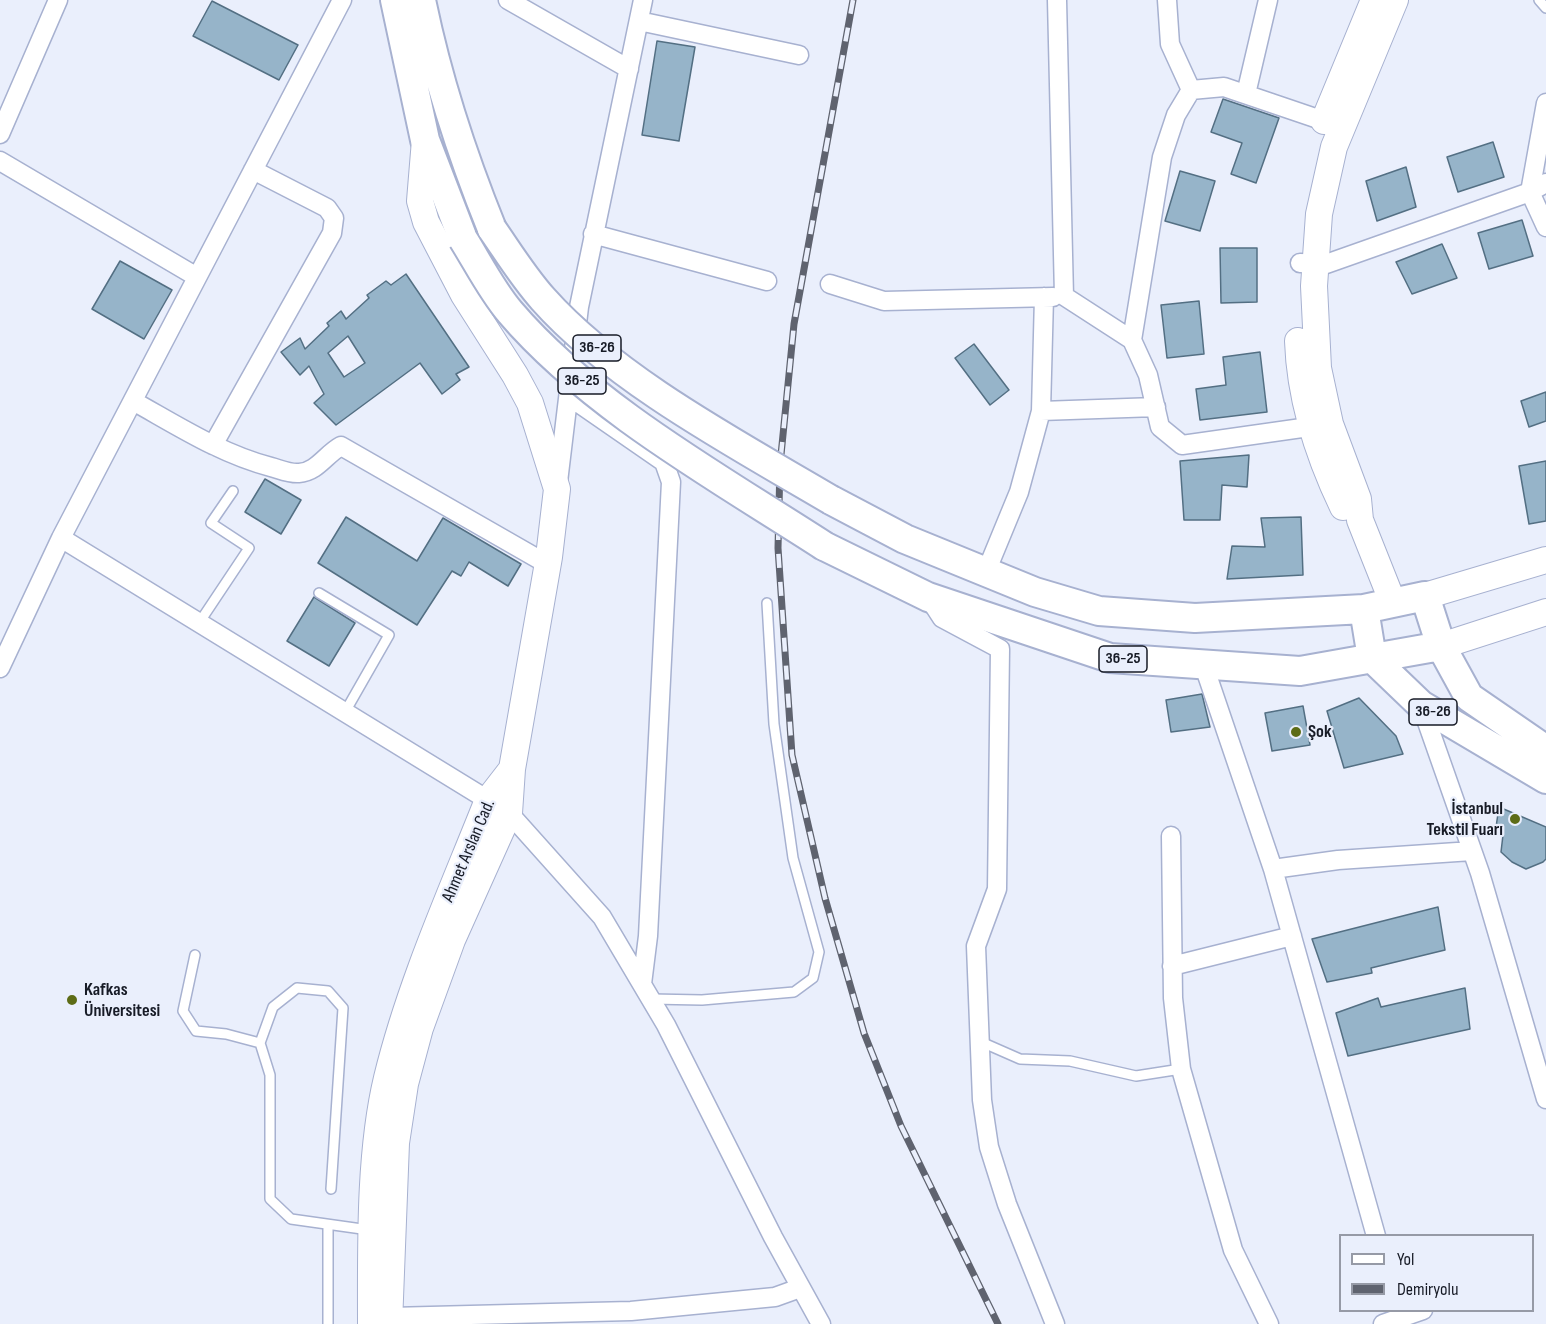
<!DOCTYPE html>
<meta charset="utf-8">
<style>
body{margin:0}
#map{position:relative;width:1546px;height:1324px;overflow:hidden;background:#eaeffc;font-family:"Sofia Sans Condensed",sans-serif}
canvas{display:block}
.legend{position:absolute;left:1339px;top:1234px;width:195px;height:78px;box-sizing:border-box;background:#eaeffc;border:2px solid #969aa6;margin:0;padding:8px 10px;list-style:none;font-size:18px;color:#171b26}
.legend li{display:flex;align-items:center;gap:12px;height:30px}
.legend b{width:30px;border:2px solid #969aa6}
</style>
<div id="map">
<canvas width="1546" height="1324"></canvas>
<ul class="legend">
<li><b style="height:8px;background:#fff"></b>Yol</li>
<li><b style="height:8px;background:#5f636f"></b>Demiryolu</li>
</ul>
</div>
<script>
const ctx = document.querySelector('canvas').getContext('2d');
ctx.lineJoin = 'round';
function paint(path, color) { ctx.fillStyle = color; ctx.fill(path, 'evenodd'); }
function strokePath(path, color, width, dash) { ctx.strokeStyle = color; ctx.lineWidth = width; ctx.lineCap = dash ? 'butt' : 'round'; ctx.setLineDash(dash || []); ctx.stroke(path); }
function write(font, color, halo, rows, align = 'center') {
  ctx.font = font + ' "Sofia Sans Condensed",sans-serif'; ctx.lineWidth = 4.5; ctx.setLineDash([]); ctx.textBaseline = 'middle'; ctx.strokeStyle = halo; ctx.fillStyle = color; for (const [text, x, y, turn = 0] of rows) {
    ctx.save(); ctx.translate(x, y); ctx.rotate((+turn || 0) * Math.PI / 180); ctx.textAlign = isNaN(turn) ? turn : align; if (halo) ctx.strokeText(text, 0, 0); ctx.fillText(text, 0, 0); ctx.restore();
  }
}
const building = new Path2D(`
 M 212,1 L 298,45 L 279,80 L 193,36 Z
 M 657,41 L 695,47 L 679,141 L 642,135 Z
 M 1223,99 L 1279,118 L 1256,183 L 1231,174 L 1242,143 L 1211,132 Z
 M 1493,142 L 1504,177 L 1458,192 L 1447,157 Z
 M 1406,167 L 1416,207 L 1377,221 L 1366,181 Z
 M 1180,171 L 1215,181 L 1200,231 L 1165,221 Z
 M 1522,220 L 1533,256 L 1489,269 L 1478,233 Z
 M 1442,244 L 1457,278 L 1412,294 L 1396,262 Z
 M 1220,248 L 1257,248 L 1257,302 L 1221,303 Z
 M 120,261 L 172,290 L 144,339 L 92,309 Z
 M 406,274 L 469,367 L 456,374 L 460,380 L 442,394 L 420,363 L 336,425 L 314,403 L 324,394 L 309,366 L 300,375 L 281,352 L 300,338 L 305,349 L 329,326 L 327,323 L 341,311 L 346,319 L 369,298 L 367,295 L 386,281 L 391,285 ZM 348,336 L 365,363 L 344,377 L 328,353 Z
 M 1199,301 L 1204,354 L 1167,358 L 1161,305 Z
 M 974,344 L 1009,390 L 990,405 L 955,358 Z
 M 1260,352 L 1267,412 L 1200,420 L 1196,389 L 1226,385 L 1223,357 Z
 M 1546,392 L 1546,421 L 1529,427 L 1521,401 Z
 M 1249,455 L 1247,487 L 1222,485 L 1220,520 L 1184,520 L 1180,461 Z
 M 1546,461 L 1546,521 L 1529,524 L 1519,466 Z
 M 265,479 L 301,500 L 281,534 L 245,512 Z
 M 346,517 L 417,561 L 443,518 L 521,564 L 508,586 L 469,562 L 461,576 L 452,571 L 417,625 L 318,563 Z
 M 1301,517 L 1303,575 L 1227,579 L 1232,546 L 1265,547 L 1261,518 Z
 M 314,597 L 355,623 L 329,666 L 287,641 Z
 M 1202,694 L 1210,727 L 1171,732 L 1166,700 Z
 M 1359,698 L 1396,736 L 1403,754 L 1344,768 L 1327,711 Z
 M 1303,706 L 1310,745 L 1272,751 L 1265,713 Z
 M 1499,807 L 1546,827 L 1546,859 L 1543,862 L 1526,869 L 1512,862 L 1501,852 L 1503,835 L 1496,827 Z
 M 1438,907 L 1445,950 L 1371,968 L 1372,973 L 1327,982 L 1312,939 Z
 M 1465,988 L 1470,1029 L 1348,1056 L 1336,1013 L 1378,998 L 1381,1007 Z`);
const lane = new Path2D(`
 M 1539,0 L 1546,8
 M 319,593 L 389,635 L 345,712
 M 199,623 L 249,548 L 211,523 L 233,491
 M 195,955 L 183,1011 L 196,1031 L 226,1034 L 260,1043 L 270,1075 L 270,1199 L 291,1219 L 369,1230
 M 651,999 L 702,1000 L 794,992 L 813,978 L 819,952 L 793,858 L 774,724 L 767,603
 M 979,1041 L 1020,1059 L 1070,1061 L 1136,1076 L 1181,1069
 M 260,1043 L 273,1007 L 297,988 L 328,991 L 343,1008 L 331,1189
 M 328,1226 L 328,1324`);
const street = new Path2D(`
 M 508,0 L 629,69
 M 1057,0 L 1064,296 L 1132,340 L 1148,375 L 1160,427 L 1182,445 L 1323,425
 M 1167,0 L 1170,44 L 1191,90
 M 639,21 L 799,55
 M 1246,94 L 1268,0
 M 1546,103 L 1530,192 L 1546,227
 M 0,134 L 58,0
 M 0,161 L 197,277
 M 593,234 L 767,281
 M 1300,263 L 1326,264 L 1530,192 L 1546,183
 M 830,284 L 884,301 L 1053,297
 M 1132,340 L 1162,157 L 1176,115 L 1191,90 L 1224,87 L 1333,124
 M 570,397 L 664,462 L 671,482 L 648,936 L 642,984
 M 133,401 C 178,426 221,454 271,467 C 279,469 290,474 299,473 C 317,472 326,454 341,446 L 547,564
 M 1041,411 L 1156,407
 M 213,445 L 332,233 L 334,218 L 327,208 L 253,170
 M 558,482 L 579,307 L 643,0
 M 61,538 L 509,813 L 602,917 L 666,1025 L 773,1237 L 821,1324
 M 986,572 L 1019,492 L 1041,411 L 1044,297
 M 929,598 L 942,618 L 1000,649 L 997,889 L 976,946 L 982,1100 L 989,1147 L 1007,1204 L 1055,1324
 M 1204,666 L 1273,869 L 1376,1236
 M 0,668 L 61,538 L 342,0
 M 1421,705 L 1480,873 L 1546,1099
 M 1171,836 L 1173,998 L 1181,1069 L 1233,1250 L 1269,1324
 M 1273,869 L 1338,860 L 1472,851
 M 1172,966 L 1292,936
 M 390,1317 L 631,1311 L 775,1297 L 800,1288
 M 1383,1324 L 1423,1310`);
const secondary = new Path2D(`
 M 1324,121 L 1374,0
 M 1298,341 C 1300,400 1318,455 1343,507
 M 1425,596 L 1546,560
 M 1393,603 L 1360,520 L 1358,499 L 1330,424 L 1318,368 L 1314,286 L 1319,214 L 1334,147 L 1395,0
 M 1441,646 L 1546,612
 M 371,1324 C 371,1247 369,1153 387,1078 C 410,983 452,891 488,800 L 512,769
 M 389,1324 L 396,1143 L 405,1084 L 420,1028 L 452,940 L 509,813 L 512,769 L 549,557 L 557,489 L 530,403 L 515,375 L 464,295 L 426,222 L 420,201 L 425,140`);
const primary = new Path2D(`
 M 395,0 L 425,140 L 463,239
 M 421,0 C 437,78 462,155 492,229
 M 831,500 L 905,539 L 1035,592 L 1099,611 L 1195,618 L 1364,609 L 1425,596 L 1441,646 L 1469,697 L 1546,750
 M 824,546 L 928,597 L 1110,658 L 1300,671 L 1441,646
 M 1364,609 L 1372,658 L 1421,705 L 1546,779`);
const rail = new Path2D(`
 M 853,0 L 794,324 L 780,465 L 778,548 L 792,755 L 825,898 L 864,1033 L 901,1126 L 998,1324`);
const primaryBridge = new Path2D(`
 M 492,229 C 508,252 524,278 543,299 C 615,380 738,445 831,500
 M 463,239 C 478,263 492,291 510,312 C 591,407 719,478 824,546`);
const markers = [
 [1296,732,6,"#5d6c16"],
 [1515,819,6,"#5d6c16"],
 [72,1000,6,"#5d6c16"]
];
const shields = [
 [597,348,48],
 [582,381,48],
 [1123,659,48],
 [1433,712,48]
];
const shieldNames = [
 ["36-26",597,348],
 ["36-25",582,381],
 ["36-25",1123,659],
 ["36-26",1433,712]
];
const poiNames = [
 ["Şok",1308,732],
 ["İstanbul",1503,809,"right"],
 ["Tekstil Fuarı",1503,830,"right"],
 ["Kafkas",84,990],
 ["Üniversitesi",84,1011]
];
const streetNames = [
 ["Ahmet Arslan Cad.",469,851,-67]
];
paint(building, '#96b4c9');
strokePath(building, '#536f83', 1.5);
strokePath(lane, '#a7b1d0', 12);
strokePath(street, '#a7b1d0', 21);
strokePath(secondary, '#a7b1d0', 28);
strokePath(primary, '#a7b1d0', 32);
strokePath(lane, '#fff', 9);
strokePath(street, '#fff', 18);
strokePath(secondary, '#fff', 26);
strokePath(primary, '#fff', 28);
strokePath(rail, '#5f636f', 7);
strokePath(rail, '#eaeffc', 4.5, [14]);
strokePath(primaryBridge, '#a7b1d0', 32, []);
strokePath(primaryBridge, '#fff', 28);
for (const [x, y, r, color] of markers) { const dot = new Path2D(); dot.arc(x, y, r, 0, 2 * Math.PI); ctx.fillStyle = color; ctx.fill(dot); strokePath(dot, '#eaeffc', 2); }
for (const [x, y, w] of shields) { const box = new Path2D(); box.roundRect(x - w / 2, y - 13, w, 26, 4.5); ctx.fillStyle = '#eaeffc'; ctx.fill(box); strokePath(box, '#171b26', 1.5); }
write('bold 16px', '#171b26', null, shieldNames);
write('bold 18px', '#171b26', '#eaeffc', poiNames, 'left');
write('18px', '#171b26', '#eaeffc', streetNames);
</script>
